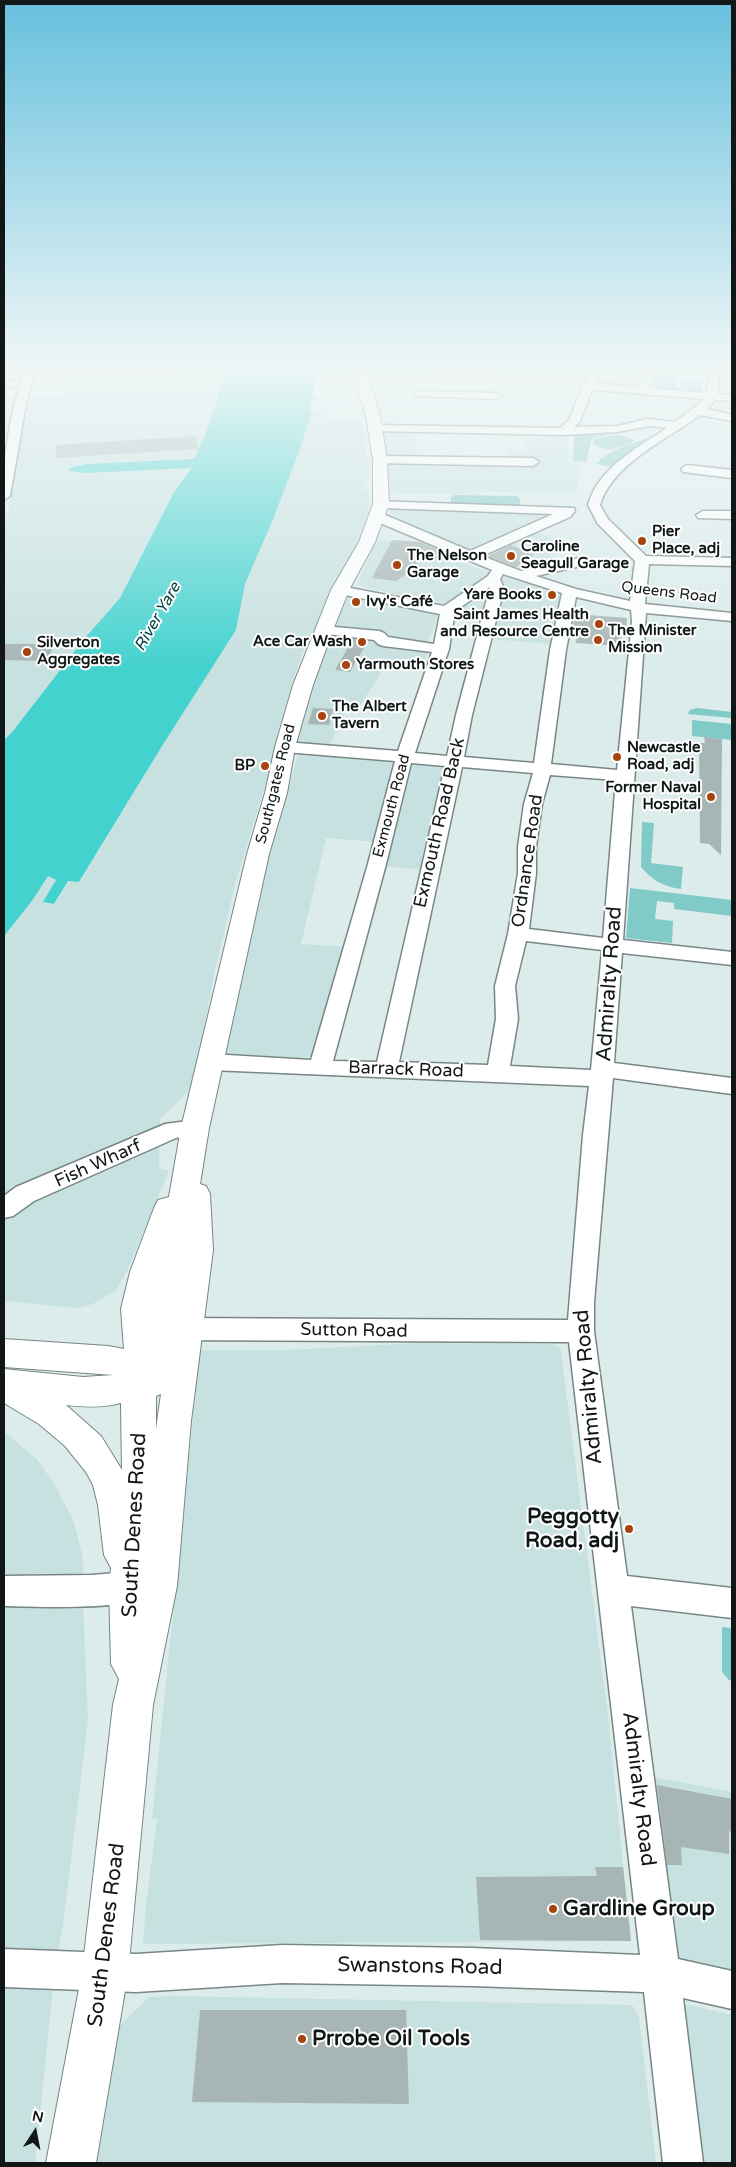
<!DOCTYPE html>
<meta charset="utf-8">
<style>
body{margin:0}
#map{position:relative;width:736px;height:2167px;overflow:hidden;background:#dbeceb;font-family:"Varela Round",sans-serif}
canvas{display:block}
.frame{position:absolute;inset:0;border:5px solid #111716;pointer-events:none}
.north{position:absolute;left:10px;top:2107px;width:50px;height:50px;-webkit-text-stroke:4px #fff;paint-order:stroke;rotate:11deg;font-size:14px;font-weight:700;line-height:20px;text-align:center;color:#111716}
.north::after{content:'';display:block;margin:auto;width:18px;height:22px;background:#111716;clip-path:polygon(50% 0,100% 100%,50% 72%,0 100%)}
</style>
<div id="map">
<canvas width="736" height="2167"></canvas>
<div class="frame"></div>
<div class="north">N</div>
</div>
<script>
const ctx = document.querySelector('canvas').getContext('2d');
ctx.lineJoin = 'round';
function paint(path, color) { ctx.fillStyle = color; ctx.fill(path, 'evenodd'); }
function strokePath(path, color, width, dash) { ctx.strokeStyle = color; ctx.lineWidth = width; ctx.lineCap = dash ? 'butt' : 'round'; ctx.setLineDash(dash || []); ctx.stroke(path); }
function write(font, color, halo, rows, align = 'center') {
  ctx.font = font + ' "Varela Round",sans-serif'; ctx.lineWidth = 4; ctx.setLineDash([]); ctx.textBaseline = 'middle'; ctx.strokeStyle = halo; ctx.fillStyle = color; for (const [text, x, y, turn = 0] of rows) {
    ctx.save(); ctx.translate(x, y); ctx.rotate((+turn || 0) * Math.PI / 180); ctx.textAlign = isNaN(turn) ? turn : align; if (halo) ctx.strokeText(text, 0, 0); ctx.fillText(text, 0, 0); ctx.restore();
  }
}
const built = new Path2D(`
 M 37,364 L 228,364 L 205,436 L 196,457 L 173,494 L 120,598 L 85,638 L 13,731 L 4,740 L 4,520 L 7,519 L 24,411 L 30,396 L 64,395 L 66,389 L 61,388 L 64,380 L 70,380 L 71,377 L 85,377 L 87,370 L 36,370 Z
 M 310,411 L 325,411 L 324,419 L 362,420 L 370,476 L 363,487 L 369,493 L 369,510 L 354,554 L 304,650 L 292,683 L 276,739 L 276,750 L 236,881 L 215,970 L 197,1065 L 188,1092 L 160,1119 L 159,1168 L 169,1171 L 127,1271 L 116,1290 L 93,1304 L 77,1308 L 4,1301 L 4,936 L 32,901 L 48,876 L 56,880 L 44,903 L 55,904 L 68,881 L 80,882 L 162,746 L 236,630 L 245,584 L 272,522 L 298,454 L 308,424 Z
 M 383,433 L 415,433 L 418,464 L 507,467 L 507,450 L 525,451 L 525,441 L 533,441 L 533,435 L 568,436 L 568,465 L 581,465 L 577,493 L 481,492 L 480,495 L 390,493 Z
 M 392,506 L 444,507 L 461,512 L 555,514 L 472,551 L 390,514 Z
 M 537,532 L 577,548 L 548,554 L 562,566 L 529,573 L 485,556 L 486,553 Z
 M 376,540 L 421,542 L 479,569 L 564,594 L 560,615 L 550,644 L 489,639 L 492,619 L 457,615 L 458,608 L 445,604 L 393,594 L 357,585 Z
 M 346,595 L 439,614 L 427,645 L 429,650 L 420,671 L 385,667 L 357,710 L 349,708 L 339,721 L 331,744 L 298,743 L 295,741 L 307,697 Z
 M 302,754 L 448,768 L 426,870 L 383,866 L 378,842 L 326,838 L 301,944 L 346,947 L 313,1056 L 301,1058 L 222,1053 L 220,1049 L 280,813 L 298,756 Z
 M 418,1343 L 551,1344 L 559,1347 L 561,1352 L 608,1716 L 631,1941 L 143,1944 L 146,1905 L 157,1819 L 152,1819 L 200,1350 L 287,1350 Z
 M 4,1432 L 36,1458 L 55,1485 L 74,1522 L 83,1558 L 83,1604 L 88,1721 L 63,1925 L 55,1970 L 35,2163 L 4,2163 Z
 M 642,1775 L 732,1792 L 732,1971 L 670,1959 Z
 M 171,1996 L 632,2005 L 639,2017 L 656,2163 L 94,2163 L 110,2035 L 149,1997 Z
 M 680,2003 L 732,2015 L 732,2163 L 688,2163 L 668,2011 Z`);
const green = new Path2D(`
 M 659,367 L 678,369 L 675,392 L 662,385 L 667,391 L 649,388 L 655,369 Z
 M 681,378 L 701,379 L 702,391 L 680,392 Z
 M 660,425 L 592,438 L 586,462 L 573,461 L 574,435 Z
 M 671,428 L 610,467 L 596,464 C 609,449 631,445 649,437 C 657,434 662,429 671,428 Z
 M 616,435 L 625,436 L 636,441 C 622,446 606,455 593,443 L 594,439 Z
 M 454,495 L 517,496 L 520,499 L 520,509 L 455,504 L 451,503 L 451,497 Z
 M 697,708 L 732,712 L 732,718 L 688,714 L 690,710 Z
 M 692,720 L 732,724 L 732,740 L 692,736 Z
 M 642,822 L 654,823 L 651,863 L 683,867 L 681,889 C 664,887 652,880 641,867 Z
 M 630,888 L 732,900 L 732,916 L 674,909 L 674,903 L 657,901 L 655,919 L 673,921 L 672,943 L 626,938 Z
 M 722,1627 L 732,1628 L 732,1681 L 729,1680 L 722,1672 Z`);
const water = new Path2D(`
 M 228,364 L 320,364 L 312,397 L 316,398 L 312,402 L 310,409 L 311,416 L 298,454 L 272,522 L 245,584 L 236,630 L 162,746 L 79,882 L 68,881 L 54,904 L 43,902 L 56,880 L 48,876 L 32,901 L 4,936 L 4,740 L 13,731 L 85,638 L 120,598 L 173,494 L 191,468 L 86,473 L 69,471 L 70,468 L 87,464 L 194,459 L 205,436 Z`);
const building = new Path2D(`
 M 196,436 L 199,449 L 56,458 L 56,445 Z
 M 392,540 L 420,542 L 456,557 L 418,560 L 415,568 L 396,581 L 372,578 Z
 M 511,545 L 534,555 L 516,567 L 488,556 Z
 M 575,614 L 627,618 L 626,634 L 622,633 L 620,646 L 576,643 L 577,630 L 572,630 Z
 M 353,639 L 368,641 L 350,672 L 335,670 Z
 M 4,644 L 54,644 L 48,661 L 4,660 Z
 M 313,708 L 333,709 L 329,725 L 308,724 Z
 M 704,737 L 722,739 L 721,855 L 709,844 L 700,843 L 699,743 L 705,743 Z
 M 657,1785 L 732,1799 L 732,1832 L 729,1831 L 729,1854 L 681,1847 L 682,1865 L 667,1865 Z
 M 595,1867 L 623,1867 L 631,1941 L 480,1940 L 476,1877 L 597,1876 Z
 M 200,2010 L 406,2010 L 409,2104 L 192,2102 Z`);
const minor = new Path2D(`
 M 25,364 L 35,364 L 35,368 L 173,365 L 178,368 L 173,371 L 34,374 L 26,404 L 10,496 L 4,500 C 2,468 7,437 14,406 C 17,392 22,379 25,364 Z
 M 592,364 L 602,364 L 595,383 L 638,387 L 647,364 L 657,364 L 649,388 L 707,393 L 709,364 L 719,364 L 718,394 L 732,395 L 732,401 L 715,400 L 707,409 L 732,415 L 732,421 L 700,415 C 668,439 612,464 600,505 L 608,519 L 646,556 L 732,558 L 732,566 L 649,564 L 645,604 L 732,613 L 732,621 L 646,613 L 623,940 L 732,952 L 732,965 L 622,953 L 614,1063 L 732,1078 L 732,1094 L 613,1078 L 594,1302 L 594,1331 L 627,1576 L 732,1588 L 732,1618 L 631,1606 L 678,1959 L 732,1971 L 732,2009 L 683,1998 L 703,2163 L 663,2163 L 644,1992 L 473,1986 L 282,1983 L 136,1992 L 4,1987 L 4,1949 L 136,1954 L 282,1945 L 473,1948 L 640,1955 L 569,1342 L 172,1340 L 163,1337 L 159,1329 L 163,1321 L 172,1318 L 568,1320 L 583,1135 L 589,1086 L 211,1070 L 203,1067 L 200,1062 L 203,1057 L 211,1054 L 311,1060 L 368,864 L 395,761 L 285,752 L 279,751 L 277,747 L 279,743 L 285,742 L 398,751 L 432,652 L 383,646 L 378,644 L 374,640 L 319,633 L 317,630 L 319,627 L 324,626 L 379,631 L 384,633 L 388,637 L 434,644 L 440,614 L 335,593 L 333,590 L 335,587 L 340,586 L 444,606 L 488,576 L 492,570 L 373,520 L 371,517 L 373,514 L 383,514 L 470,551 L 553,514 L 381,508 L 375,504 L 376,501 L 574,508 L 575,511 L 570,517 L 482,556 L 521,571 L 580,558 L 585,559 L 587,562 L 585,565 L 536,576 L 576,589 L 630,601 L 635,561 L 598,524 L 588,505 C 598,468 637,448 667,428 L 649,426 L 617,432 L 563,435 L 375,431 L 369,428 L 375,425 L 560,428 L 569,420 ZM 592,390 L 705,399 L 675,422 L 648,419 L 617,426 L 574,427 L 580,421 ZM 503,574 L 562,593 L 550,650 L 534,763 L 464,757 L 472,715 L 504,589 L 500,579 ZM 490,587 L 456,715 L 447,756 L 415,753 L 449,649 L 455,611 ZM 576,597 L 631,610 L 632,621 L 617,770 L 551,764 L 566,650 ZM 411,763 L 445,766 L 377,1062 L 333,1061 L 386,864 ZM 462,767 L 533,773 L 524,804 L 518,847 L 518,873 L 508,934 L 495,986 L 496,1019 L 488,1065 L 399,1062 ZM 550,775 L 616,780 L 603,938 L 529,929 L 536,873 L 536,847 L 542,804 ZM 526,941 L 602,950 L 591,1070 L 510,1066 L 518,1019 L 515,986 Z
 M 424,367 L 498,367 L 503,370 L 498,373 L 420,372 L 419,370 L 420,368 Z
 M 15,381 L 19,382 L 20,384 L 19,386 L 4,388 L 4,382 Z
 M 420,391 L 496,393 L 502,396 L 496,399 L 416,396 L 414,394 L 416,392 Z
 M 380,456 L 533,458 L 539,462 L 533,466 L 376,463 L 374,460 L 376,457 Z
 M 687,465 L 732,470 L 732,478 L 683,472 L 681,469 Z
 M 703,511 L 732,511 L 732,519 L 698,518 L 696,515 Z
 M 195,1120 L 203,1122 L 207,1128 L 203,1134 L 176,1138 L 34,1201 L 13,1216 L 4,1218 L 4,1196 L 16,1187 L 165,1124 Z
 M 139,1571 L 150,1575 L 154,1586 L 150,1597 C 117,1610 41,1607 4,1606 L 4,1576 L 92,1575 Z`);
const major = new Path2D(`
 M 355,364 L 367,364 L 368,375 L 380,416 L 387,460 L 389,504 L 375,542 L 349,590 L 333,630 L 313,685 L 295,747 L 287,793 L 269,854 L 209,1128 L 200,1184 L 206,1186 L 210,1194 L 213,1250 L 191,1421 L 177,1586 L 153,1705 L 128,1973 L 96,2163 L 46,2163 L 82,1973 L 113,1705 L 119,1679 L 111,1664 L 109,1586 L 111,1568 L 104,1555 L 98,1505 L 93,1485 L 86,1472 L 65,1446 L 39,1424 L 4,1403 L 4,1369 L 83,1377 L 114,1375 L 4,1367 L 4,1339 L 108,1346 L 124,1349 L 121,1309 L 130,1272 L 154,1208 L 158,1200 L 169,1197 L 181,1128 L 247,854 L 265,793 L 275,747 L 293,685 L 331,590 L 359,542 L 373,504 L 373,460 L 366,416 L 354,375 ZM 161,1394 L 156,1429 L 156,1396 ZM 121,1403 L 121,1405 L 122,1470 L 101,1436 L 66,1405 C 85,1407 103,1408 121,1403 Z`);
const markers = [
 [642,541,5,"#a6430e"],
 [511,556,5,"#a6430e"],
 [397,565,5,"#a6430e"],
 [552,595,5,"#a6430e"],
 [356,602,5,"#a6430e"],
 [599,624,5,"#a6430e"],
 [598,640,5,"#a6430e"],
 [362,642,5,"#a6430e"],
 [27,652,5,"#a6430e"],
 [346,665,5,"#a6430e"],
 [322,716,5,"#a6430e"],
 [617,757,5,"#a6430e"],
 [265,766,5,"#a6430e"],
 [711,797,5,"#a6430e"],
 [629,1529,5,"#a6430e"],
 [553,1909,5,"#a6430e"],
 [302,2039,5,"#a6430e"]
];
const farPoinames = [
 ["Pier",652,532],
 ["Place, adj",652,549],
 ["Caroline",521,547],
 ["Seagull Garage",521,564],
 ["The Nelson",407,556],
 ["Garage",407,573],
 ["Yare Books",542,595,"right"],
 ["Ivy's Café",366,602],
 ["Saint James Health",589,615,"right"],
 ["and Resource Centre",589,632,"right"],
 ["The Minister",608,631],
 ["Mission",608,648],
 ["Ace Car Wash",352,642,"right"],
 ["Silverton",37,643],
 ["Aggregates",37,660],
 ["Yarmouth Stores",356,665],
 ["The Albert",332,707],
 ["Tavern",332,724],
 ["Newcastle",627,748],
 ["Road, adj",627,765],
 ["BP",255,766,"right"],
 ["Former Naval",701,788,"right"],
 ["Hospital",701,805,"right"]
];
const farStreetnames = [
 ["Queens Road",669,593,7],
 ["Southgates Road",276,784,-76],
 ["Exmouth Road",392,806,-75]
];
const farWaternames = [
 ["River Yare",158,617,-60]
];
const streetNames = [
 ["Exmouth Road Back",440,823,-77],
 ["Ordnance Road",528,861,-82],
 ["Barrack Road",406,1070,2],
 ["Fish Wharf",98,1164,-24],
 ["Sutton Road",354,1331,1]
];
const nearStreetnames = [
 ["Admiralty Road",610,984,-86],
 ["Admiralty Road",589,1387,-95],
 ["South Denes Road",135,1525,-87],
 ["Admiralty Road",638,1789,83],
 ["South Denes Road",107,1935,-83],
 ["Swanstons Road",420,1967,1]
];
const nearPoinames = [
 ["Peggotty",619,1517,"right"],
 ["Road, adj",619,1541,"right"],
 ["Gardline Group",563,1909],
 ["Prrobe Oil Tools",312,2039]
];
paint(built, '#c7e1e0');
paint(green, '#80cac7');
paint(water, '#44d2cf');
paint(building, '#a7b6b5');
strokePath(minor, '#788686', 3);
strokePath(major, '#788686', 2);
paint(minor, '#fff');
paint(major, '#fff');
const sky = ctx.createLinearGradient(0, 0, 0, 667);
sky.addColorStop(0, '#66c0de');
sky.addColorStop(0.55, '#eff6f6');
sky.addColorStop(1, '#eff6f600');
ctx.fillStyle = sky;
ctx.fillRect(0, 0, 736, 667);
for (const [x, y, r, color] of markers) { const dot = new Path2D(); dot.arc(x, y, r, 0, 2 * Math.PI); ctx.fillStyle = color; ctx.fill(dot); strokePath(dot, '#fff', 2); }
write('bold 15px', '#111716', '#fff', farPoinames, 'left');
write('15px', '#111716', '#fff', farStreetnames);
write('italic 16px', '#024544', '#fff', farWaternames);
write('18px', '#111716', '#fff', streetNames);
write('21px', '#111716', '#fff', nearStreetnames);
write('bold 21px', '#111716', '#fff', nearPoinames, 'left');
</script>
